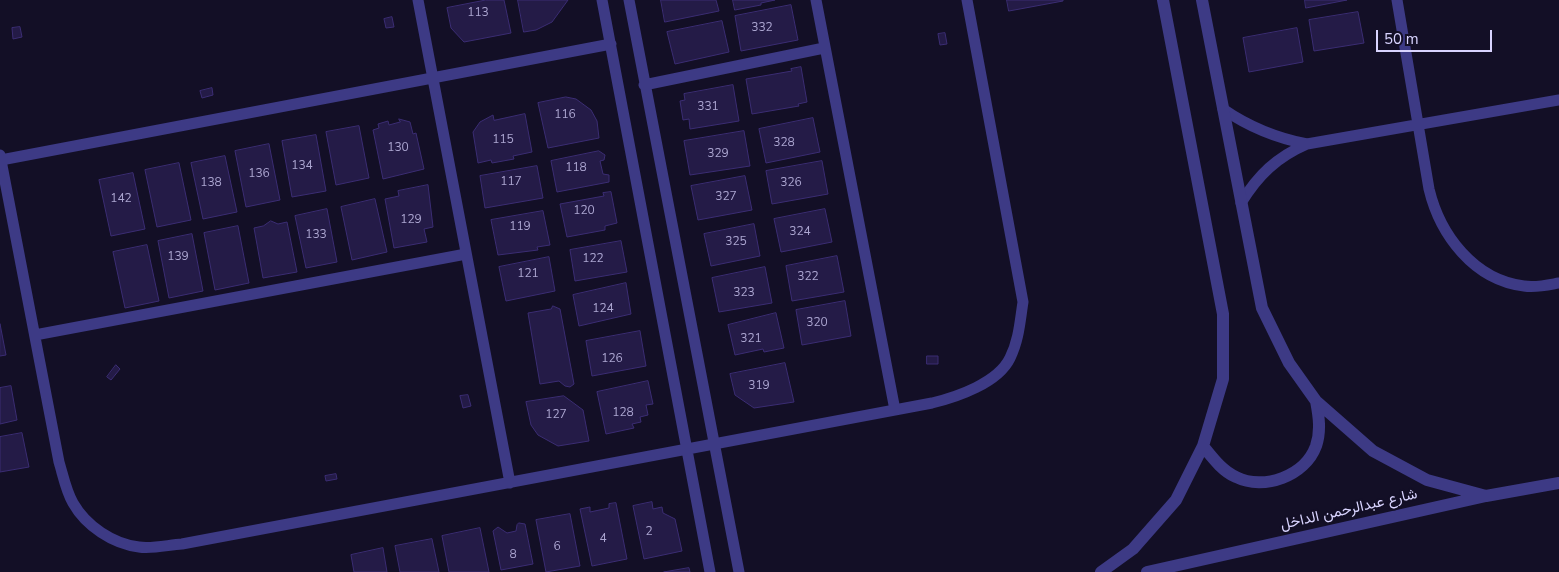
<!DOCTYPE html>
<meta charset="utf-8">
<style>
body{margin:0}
#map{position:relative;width:1559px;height:572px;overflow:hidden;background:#130f26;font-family:"Nunito Sans",sans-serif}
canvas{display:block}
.scale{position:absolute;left:1376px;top:30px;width:116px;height:22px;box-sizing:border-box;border:2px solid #d9d4ff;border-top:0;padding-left:6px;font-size:15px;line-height:18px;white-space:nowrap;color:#d9d4ff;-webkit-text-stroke:4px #130f26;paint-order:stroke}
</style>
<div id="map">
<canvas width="1559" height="572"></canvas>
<div class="scale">50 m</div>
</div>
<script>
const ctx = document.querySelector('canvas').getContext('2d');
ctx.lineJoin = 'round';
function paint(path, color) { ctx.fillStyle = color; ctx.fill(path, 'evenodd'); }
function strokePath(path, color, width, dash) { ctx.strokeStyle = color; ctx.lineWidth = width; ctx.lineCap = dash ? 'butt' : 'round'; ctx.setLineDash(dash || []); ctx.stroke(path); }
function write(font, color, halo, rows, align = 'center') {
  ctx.font = font + ' "Nunito Sans",Vazirmatn,sans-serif'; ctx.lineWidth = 4; ctx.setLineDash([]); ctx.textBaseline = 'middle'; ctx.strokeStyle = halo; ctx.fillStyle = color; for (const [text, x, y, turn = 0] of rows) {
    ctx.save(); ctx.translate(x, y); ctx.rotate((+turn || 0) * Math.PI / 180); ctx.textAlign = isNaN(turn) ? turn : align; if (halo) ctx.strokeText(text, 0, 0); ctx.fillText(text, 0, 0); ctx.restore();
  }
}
const building = new Path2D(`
 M 486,0 L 504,0 L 511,33 L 464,42 L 451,28 L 447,8 Z
 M 518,0 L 568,0 L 552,22 L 536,30 L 524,32 Z
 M 661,0 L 716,0 L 719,11 L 665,22 Z
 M 733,0 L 775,0 L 761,3 L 761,5 L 735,10 Z
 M 1007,0 L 1063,0 L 1063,1 L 1009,11 Z
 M 1305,0 L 1347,0 L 1306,8 Z
 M 791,5 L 798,40 L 741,51 L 735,16 Z
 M 1358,12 L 1364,43 L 1314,51 L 1309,20 Z
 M 392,17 L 394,27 L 386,28 L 384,19 Z
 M 722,21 L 729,52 L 675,64 L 667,32 Z
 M 20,27 L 22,37 L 13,39 L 12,28 Z
 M 1297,28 L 1303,62 L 1249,72 L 1243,38 Z
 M 945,33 L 947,44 L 940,45 L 938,34 Z
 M 801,67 L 807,102 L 798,104 L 799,106 L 752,114 L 746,79 L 792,71 L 791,69 Z
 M 733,85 L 739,121 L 690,129 L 689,119 L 683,120 L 680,101 L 685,100 L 684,94 Z
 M 212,88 L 213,95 L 202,98 L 200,91 Z
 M 566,97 L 576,99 L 591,110 L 597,121 L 599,138 L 548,148 L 538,103 Z
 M 525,114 L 532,152 L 513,156 L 514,159 L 492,163 L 491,160 L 478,163 L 473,132 L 480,122 L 493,115 L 494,120 Z
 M 813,118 L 820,152 L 766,163 L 759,129 Z
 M 399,119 L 410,122 L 413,134 L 416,133 L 424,169 L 383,179 L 373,130 L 379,128 L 378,124 L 388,121 L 389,125 L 400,122 Z
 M 359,126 L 369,178 L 336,185 L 326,132 Z
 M 744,131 L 750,166 L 690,175 L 684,141 Z
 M 316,135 L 326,191 L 292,197 L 282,141 Z
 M 269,144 L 280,200 L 246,207 L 235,151 Z
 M 599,151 L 605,155 L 604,160 L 600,161 L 603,174 L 609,175 L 609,182 L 557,192 L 551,161 Z
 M 225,156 L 237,212 L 203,219 L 191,163 Z
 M 822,161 L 828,194 L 772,204 L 766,171 Z
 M 179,163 L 191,220 L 157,227 L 145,170 Z
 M 537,166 L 543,198 L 485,208 L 480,176 Z
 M 133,173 L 145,229 L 111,236 L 99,180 Z
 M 745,176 L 752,210 L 698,220 L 691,186 Z
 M 428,185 L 433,227 L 424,229 L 427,242 L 394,248 L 385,199 L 399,196 L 398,191 Z
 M 611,192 L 617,223 L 605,226 L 605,230 L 567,237 L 560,204 L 604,196 L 603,193 Z
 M 375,199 L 387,252 L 352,260 L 341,207 Z
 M 327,209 L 337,262 L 306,268 L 295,216 Z
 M 825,209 L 832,242 L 781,252 L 774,219 Z
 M 543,211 L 550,245 L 537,247 L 538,250 L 498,255 L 491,220 Z
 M 271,221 L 278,224 L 287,222 L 297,272 L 263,278 L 254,228 L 263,226 Z
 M 754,224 L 760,256 L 711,266 L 704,234 Z
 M 238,226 L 249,283 L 215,290 L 204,233 Z
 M 192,234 L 203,291 L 169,298 L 158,241 Z
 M 621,241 L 627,272 L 575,281 L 570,250 Z
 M 147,245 L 159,301 L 125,308 L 113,252 Z
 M 837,256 L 844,292 L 792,301 L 786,266 Z
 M 549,257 L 555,291 L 506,301 L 499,267 Z
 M 765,267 L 772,303 L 719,312 L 712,278 Z
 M 626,283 L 631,314 L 579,326 L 573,295 Z
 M 845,301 L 851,336 L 802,345 L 796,310 Z
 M 553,306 L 560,309 L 574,384 L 570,387 L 565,386 L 559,381 L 540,384 L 528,313 L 551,309 Z
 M 776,313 L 784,348 L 764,352 L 763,349 L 735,355 L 728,325 Z
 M 0,324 L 6,355 L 0,356 Z
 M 640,331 L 646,366 L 592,376 L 586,341 Z
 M 927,356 L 938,356 L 938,364 L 927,364 Z
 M 785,363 L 794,402 L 754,408 L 735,395 L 730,374 Z
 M 116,365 L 120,369 L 111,380 L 107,377 Z
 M 648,381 L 653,404 L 646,405 L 648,415 L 640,417 L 641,422 L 632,424 L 634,428 L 606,434 L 597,392 Z
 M 11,386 L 17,420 L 0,424 L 0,388 Z
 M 468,395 L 471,406 L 463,408 L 460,396 Z
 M 564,396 L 583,410 L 589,441 L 558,446 L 538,435 L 531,425 L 526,402 Z
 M 22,433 L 29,467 L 0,472 L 0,437 Z
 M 336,474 L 337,479 L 326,481 L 325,476 Z
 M 652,502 L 653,509 L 662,507 L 663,513 L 675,519 L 682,551 L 644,559 L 633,506 Z
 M 616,503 L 627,559 L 592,566 L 580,509 L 590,507 L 590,512 L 609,508 L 609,504 Z
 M 570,514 L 580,566 L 546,572 L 536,520 Z
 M 519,523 L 525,524 L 533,564 L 501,570 L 493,531 L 498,527 L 507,533 L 516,531 L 517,525 Z
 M 480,528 L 489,572 L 449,572 L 442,536 Z
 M 432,539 L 439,572 L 400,572 L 395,546 Z
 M 383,548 L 387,572 L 354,572 L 351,555 Z
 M 689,568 L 690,572 L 664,572 Z`);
const minor = new Path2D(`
 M 418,0 L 510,483
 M 602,0 L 710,572
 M 629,0 L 739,572
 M 816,0 L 895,410
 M 1397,0 L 1429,189 C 1440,235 1474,280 1524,286 C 1536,288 1548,285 1559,283
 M 644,85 L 824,48
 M 1223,109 C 1249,127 1276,138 1307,144
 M 0,155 L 59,462 C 63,475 66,491 73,503 C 86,526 113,544 139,547 C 152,549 168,545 182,544 L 932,403 C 957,397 998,383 1010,358 C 1019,340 1020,321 1023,302 L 967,0
 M 1,160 L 611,44
 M 1241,203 C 1258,175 1277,157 1307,144 L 1559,100
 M 35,335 L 466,254`);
const tertiary = new Path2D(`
 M 1202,0 L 1262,308 L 1289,363 L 1316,401 L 1373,451 L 1427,480 L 1486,496
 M 1203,446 C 1212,457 1222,471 1236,477 C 1264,491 1305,476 1316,446 C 1321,431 1319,417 1316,401
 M 1101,572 L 1133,549 L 1176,500 L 1203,446 L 1223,379 L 1223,314 L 1163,0
 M 1147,572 L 1486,496 L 1559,483`);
const numberNames = [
 ["113",478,13],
 ["332",762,28],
 ["331",708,107],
 ["116",565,115],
 ["115",503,140],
 ["328",784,143],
 ["130",398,148],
 ["329",718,154],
 ["134",302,166],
 ["118",576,168],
 ["136",259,174],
 ["117",511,182],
 ["138",211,183],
 ["326",791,183],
 ["327",726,197],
 ["142",121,199],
 ["120",584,211],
 ["129",411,220],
 ["119",520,227],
 ["324",800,232],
 ["133",316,235],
 ["325",736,242],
 ["139",178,257],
 ["122",593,259],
 ["121",528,274],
 ["322",808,277],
 ["323",744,293],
 ["124",603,309],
 ["320",817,323],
 ["321",751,339],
 ["126",612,359],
 ["319",759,386],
 ["128",623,413],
 ["127",556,415],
 ["2",649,532],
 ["4",603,539],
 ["6",557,547],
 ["8",513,555]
];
const streetNames = [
 ["شارع عبدالرحمن الداخل",1349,510,-13]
];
paint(building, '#241b47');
strokePath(building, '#3b2d73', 1);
strokePath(minor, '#3d3a85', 11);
strokePath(tertiary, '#3d3a85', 12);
write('12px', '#aca6d1', null, numberNames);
write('15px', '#d9d4ff', '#130f26', streetNames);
</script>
